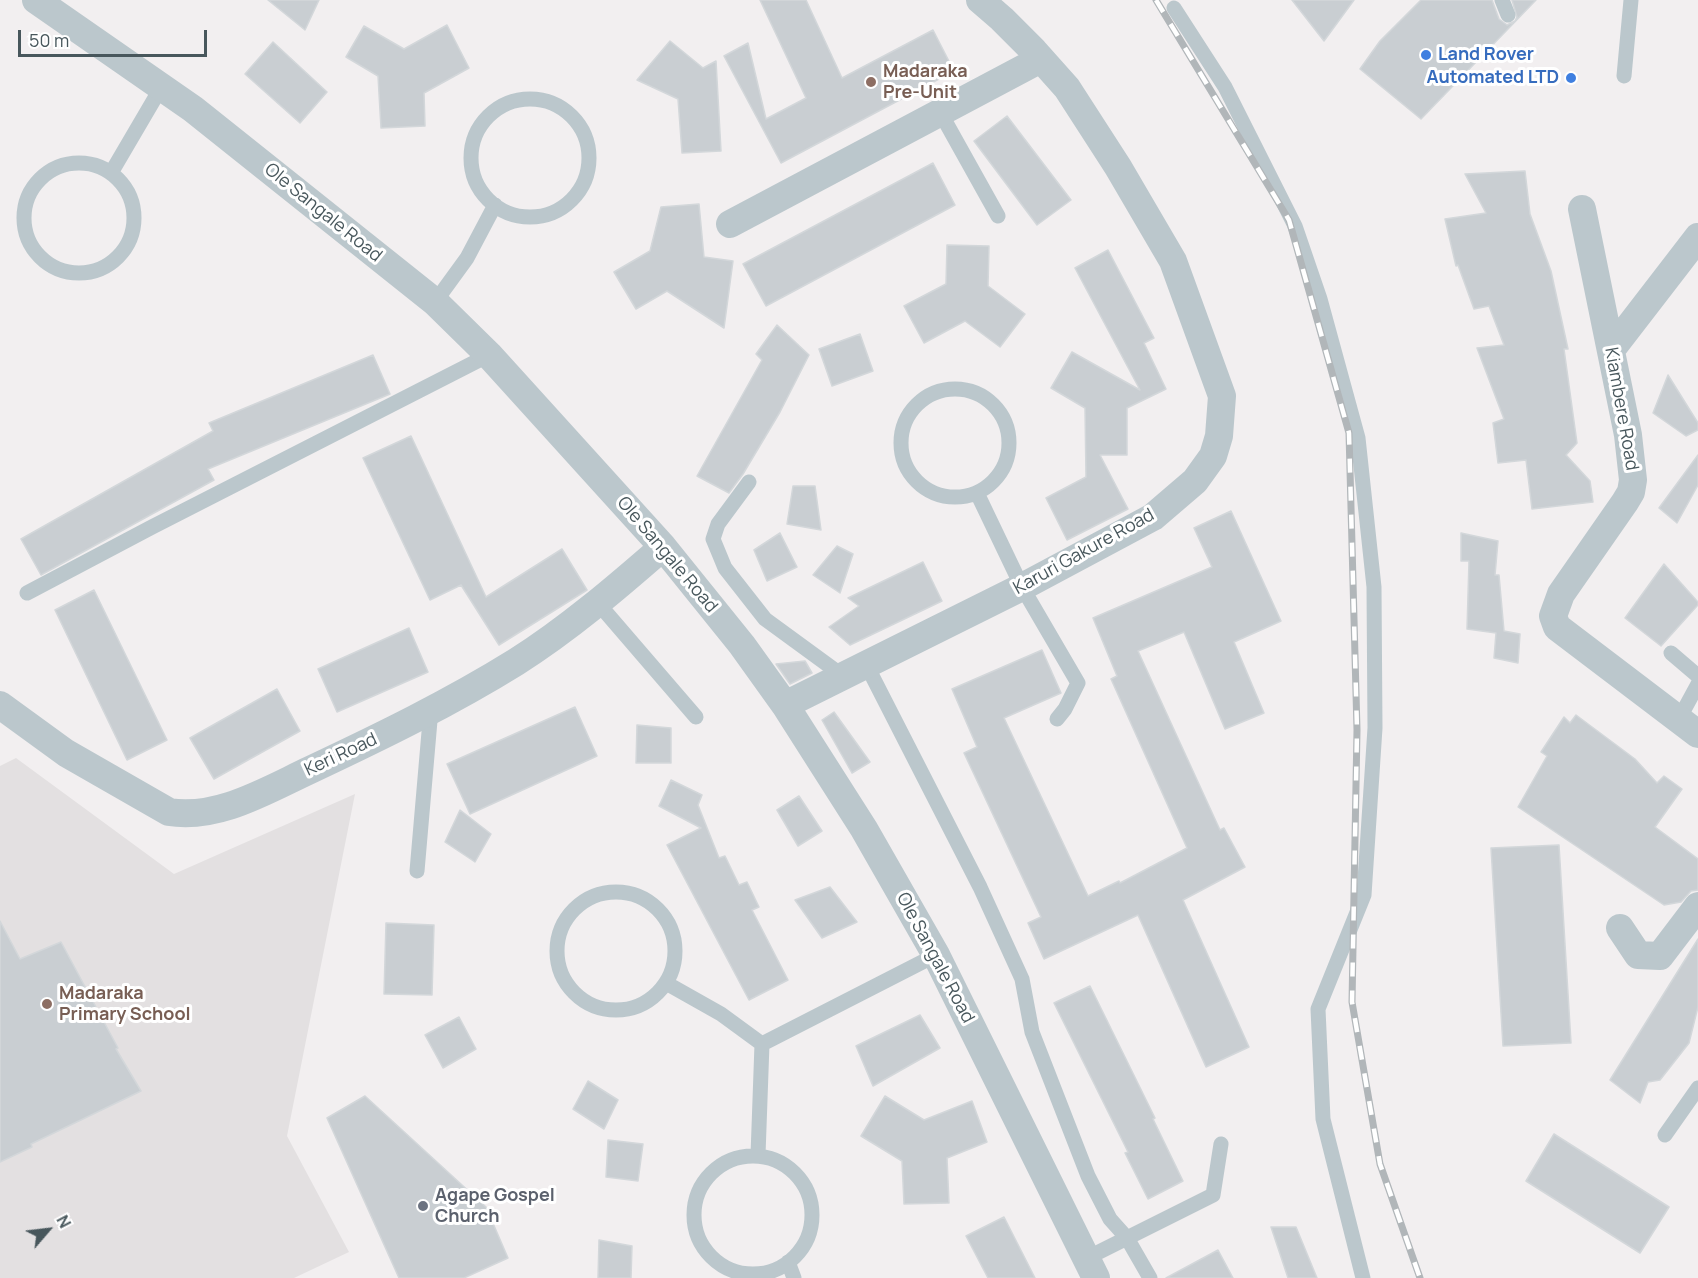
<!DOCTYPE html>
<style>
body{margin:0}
#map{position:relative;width:1698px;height:1278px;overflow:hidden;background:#f2eff0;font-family:Manrope,sans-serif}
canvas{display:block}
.north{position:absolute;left:18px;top:1200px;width:60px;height:60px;-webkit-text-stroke:4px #fff;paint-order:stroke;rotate:62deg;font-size:16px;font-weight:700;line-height:24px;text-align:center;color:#48575c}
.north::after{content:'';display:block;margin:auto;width:21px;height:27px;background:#48575c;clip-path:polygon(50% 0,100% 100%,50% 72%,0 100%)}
.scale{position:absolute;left:18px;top:30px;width:189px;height:27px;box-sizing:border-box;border:3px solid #48575c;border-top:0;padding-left:8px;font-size:18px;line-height:21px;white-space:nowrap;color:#48575c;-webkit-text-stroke:4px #fff;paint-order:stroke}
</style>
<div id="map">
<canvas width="1698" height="1278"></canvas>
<div class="north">N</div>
<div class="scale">50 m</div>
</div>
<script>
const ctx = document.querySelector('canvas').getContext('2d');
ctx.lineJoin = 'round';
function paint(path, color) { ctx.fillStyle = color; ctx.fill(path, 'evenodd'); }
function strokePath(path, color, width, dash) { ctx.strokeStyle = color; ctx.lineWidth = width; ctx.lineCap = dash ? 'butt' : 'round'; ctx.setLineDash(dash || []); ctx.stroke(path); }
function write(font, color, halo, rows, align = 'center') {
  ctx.font = font + ' Manrope,sans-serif'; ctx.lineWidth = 6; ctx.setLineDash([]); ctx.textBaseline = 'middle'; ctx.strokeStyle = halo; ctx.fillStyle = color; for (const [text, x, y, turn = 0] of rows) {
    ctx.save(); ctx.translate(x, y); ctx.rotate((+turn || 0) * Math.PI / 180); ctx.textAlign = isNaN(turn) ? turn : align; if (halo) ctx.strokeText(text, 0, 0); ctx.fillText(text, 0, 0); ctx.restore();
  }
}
const education = new Path2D(`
 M 16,758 L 174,874 L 355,794 L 287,1136 L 349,1252 L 294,1278 L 0,1278 L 0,766 Z`);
const building = new Path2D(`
 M 268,0 L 319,0 L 305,30 Z
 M 760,0 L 806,0 L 842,78 L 933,30 L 954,71 L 781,163 L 724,56 L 748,43 L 766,119 L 806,98 Z
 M 1292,0 L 1354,0 L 1324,41 Z
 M 1421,0 L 1492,0 L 1499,19 L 1507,25 L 1515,21 L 1517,17 L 1512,0 L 1536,0 L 1421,119 L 1360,69 L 1380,41 Z
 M 447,25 L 469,68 L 424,93 L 425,126 L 381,128 L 378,76 L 346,57 L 364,26 L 404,49 Z
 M 670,41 L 703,68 L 716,61 L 721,151 L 682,153 L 678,99 L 637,80 Z
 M 273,42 L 327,92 L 300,123 L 245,74 Z
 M 1007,116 L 1071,200 L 1037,225 L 974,141 Z
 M 933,163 L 955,205 L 766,306 L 743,264 Z
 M 1525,171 L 1530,214 L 1551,271 L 1568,349 L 1564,349 L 1577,443 L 1566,455 L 1590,481 L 1593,502 L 1532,509 L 1526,460 L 1498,463 L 1493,423 L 1504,419 L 1477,348 L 1504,345 L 1489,306 L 1474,309 L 1458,265 L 1456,266 L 1445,219 L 1486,213 L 1465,174 Z
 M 699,204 L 704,257 L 733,261 L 724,328 L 667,291 L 636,309 L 614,272 L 650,251 L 661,207 Z
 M 947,245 L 989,246 L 988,286 L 1025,314 L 1000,347 L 965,321 L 924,343 L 904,306 L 946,284 Z
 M 1108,250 L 1154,338 L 1144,343 L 1166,389 L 1127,408 L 1127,455 L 1100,455 L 1128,509 L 1067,540 L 1046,498 L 1086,477 L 1085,408 L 1051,388 L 1072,352 L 1140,390 L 1075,268 Z
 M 777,325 L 809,355 L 780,412 L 743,474 L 729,493 L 697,476 L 762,360 L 756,354 Z
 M 860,334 L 873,371 L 832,386 L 819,349 Z
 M 373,355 L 390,394 L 208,469 L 214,480 L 41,575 L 21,539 L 213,431 L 209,423 Z
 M 1668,375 L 1698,423 L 1698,430 L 1686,436 L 1653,413 Z
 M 411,436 L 486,597 L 562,549 L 587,590 L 499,645 L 461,585 L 430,600 L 363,458 Z
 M 1698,455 L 1698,485 L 1677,523 L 1659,508 Z
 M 793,486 L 815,486 L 821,530 L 787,524 Z
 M 1231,511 L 1281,621 L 1234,642 L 1264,713 L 1225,729 L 1184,632 L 1138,651 L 1220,830 L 1224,828 L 1245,867 L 1183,900 L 1249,1047 L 1206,1067 L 1138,915 L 1044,959 L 1028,923 L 1041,917 L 964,753 L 977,747 L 952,689 L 1042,650 L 1061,693 L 1004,718 L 1088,896 L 1119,881 L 1120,883 L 1187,848 L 1111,679 L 1117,676 L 1093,618 L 1212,567 L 1194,528 Z
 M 780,533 L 797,567 L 767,581 L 754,550 Z
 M 1461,533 L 1498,541 L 1495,575 L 1499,575 L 1504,631 L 1520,634 L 1518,663 L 1494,658 L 1496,633 L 1467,629 L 1469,561 L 1461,561 Z
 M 837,546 L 853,554 L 840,593 L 813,575 Z
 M 923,562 L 942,601 L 850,645 L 829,627 L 859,606 L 848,598 Z
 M 1664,564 L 1698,602 L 1698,605 L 1661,646 L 1625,618 Z
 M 94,590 L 167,740 L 127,760 L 55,610 Z
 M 409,628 L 428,672 L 337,712 L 318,669 Z
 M 805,661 L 812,673 L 790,684 L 776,664 Z
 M 277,689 L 300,731 L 214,779 L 190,738 Z
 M 575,707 L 597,756 L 470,814 L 447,764 Z
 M 834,712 L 870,762 L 852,773 L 822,720 Z
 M 1576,715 L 1635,759 L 1657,783 L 1664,776 L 1682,789 L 1655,827 L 1698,859 L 1698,890 L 1691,891 L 1681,902 L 1664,905 L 1518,807 L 1547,756 L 1541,752 L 1564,717 L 1570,723 Z
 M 637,725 L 671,728 L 671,763 L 636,763 Z
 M 671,780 L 702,795 L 698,805 L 719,858 L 725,856 L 739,885 L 747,882 L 759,907 L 752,910 L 788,980 L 749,1000 L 667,845 L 701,828 L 659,806 Z
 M 799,796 L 822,831 L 798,846 L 777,810 Z
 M 460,810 L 491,834 L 475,862 L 445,842 Z
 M 1559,845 L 1571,1043 L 1503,1046 L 1491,848 Z
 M 830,887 L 857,922 L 822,938 L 795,900 Z
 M 0,921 L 20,959 L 61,942 L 118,1048 L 116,1049 L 141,1091 L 31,1144 L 32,1147 L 0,1162 Z
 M 386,923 L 434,925 L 432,995 L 384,994 Z
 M 1698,939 L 1698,1007 L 1689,1043 L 1660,1080 L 1648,1082 L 1640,1103 L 1610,1080 Z
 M 1090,986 L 1155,1118 L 1153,1119 L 1183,1181 L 1148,1199 L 1125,1153 L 1128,1152 L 1054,1003 Z
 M 920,1015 L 940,1048 L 873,1086 L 856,1046 Z
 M 459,1017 L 476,1049 L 443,1068 L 425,1035 Z
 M 588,1081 L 618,1100 L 604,1129 L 573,1109 Z
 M 365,1096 L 486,1207 L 508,1258 L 464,1278 L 399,1278 L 327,1118 Z
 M 885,1096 L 924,1120 L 972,1101 L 987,1142 L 947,1158 L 949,1203 L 904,1204 L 902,1161 L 861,1136 Z
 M 1554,1134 L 1669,1207 L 1640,1253 L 1526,1181 Z
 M 608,1140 L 643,1144 L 638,1181 L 606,1177 Z
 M 1004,1217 L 1035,1278 L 988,1278 L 966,1236 Z
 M 1271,1227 L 1296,1227 L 1317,1278 L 1288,1278 Z
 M 599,1240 L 632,1246 L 631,1278 L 598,1278 Z
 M 1218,1250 L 1233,1278 L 1166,1278 Z`);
const service = new Path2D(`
 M 1502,0 L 1508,15
 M 1174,8 L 1225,87 L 1295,226 L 1320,299 L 1358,438 L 1374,587 L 1375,728 L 1364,895 L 1318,1009 L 1323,1119 L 1363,1278
 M 1624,76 L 1631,0
 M471 158a59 59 0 1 1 118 0a59 59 0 1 1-118 0Z
 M 940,112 L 998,216
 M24 218a55 55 0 1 1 110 0a55 55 0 1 1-110 0Z
 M 111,173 L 162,86
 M 435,302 L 467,258 L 495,205
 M901 443a54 54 0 1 1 108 0a54 54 0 1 1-108 0Z
 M 749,482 L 718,524 L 713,539 L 725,568 L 765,619 L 843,676
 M 977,493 L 1022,587 L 1078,683 L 1065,709 L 1057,719
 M 27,593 L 152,527 L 489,355
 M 597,602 L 696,717
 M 1671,653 L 1698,676
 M 866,664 L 980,887 L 1022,979 L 1032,1032 L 1088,1176 L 1110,1219 L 1127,1238 L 1150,1278
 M 1679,719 L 1698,684
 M 417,871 L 431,709
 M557 951a59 59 0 1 1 118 0a59 59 0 1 1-118 0Z
 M 666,983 L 721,1014 L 762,1044
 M 762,1044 L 936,955
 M 1665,1135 L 1698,1088
 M 758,1155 L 762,1044
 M694 1215a59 59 0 1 1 118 0a59 59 0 1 1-118 0Z
 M 1087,1258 L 1213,1195 L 1221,1144
 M 788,1262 L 794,1278`);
const minor = new Path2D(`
 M 36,0 L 193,109 L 435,302 L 489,355 L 663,547 L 742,645 L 785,705 L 864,829 L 936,955 L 1096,1278
 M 1582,209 L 1628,435 L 1633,480 L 1631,492 L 1625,502 L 1561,594 L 1553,616 L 1557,627 L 1698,734
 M 730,224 L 1041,59
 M 1611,350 L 1698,237
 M 0,705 L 66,753 L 169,812 C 218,820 267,790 310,770 C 380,737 450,703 516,662 C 568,629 616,588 663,547
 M 785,705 L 1022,587 L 1153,517 L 1195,481 L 1213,456 L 1219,436 L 1222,396 L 1173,261 L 1118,167 L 1067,88 L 1034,51 L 1002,19 L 980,0
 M 1620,928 L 1638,955 L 1660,956 L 1698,906`);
const rail = new Path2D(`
 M 1156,0 L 1289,220 L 1349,433 L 1357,730 L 1352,1002 L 1380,1164 L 1420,1278`);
const markers = [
 [1426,55,6,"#3f7fe0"],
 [1571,78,6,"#3f7fe0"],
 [871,82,6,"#8d6e63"],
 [47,1004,6,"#8d6e63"],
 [423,1206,6,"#6b7280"]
];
const shopNames = [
 ["Land Rover",1438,55],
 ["Automated LTD",1559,78,"right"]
];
const educationNames = [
 ["Madaraka",883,72],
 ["Pre-Unit",883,93],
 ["Madaraka",59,994],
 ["Primary School",59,1015]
];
const streetNames = [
 ["Ole Sangale Road",323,213,39],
 ["Kiambere Road",1621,409,80],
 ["Karuri Gakure Road",1084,552,-29],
 ["Ole Sangale Road",667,555,50],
 ["Keri Road",341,755,-25],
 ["Ole Sangale Road",935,958,62]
];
const worshipNames = [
 ["Agape Gospel",435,1196],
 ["Church",435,1217]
];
paint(education, '#e3e0e1');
paint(building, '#c9ced2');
strokePath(building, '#d3d7da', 1.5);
strokePath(service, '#bbc7cc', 15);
strokePath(minor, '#bbc7cc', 28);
strokePath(rail, '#b1b6b9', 7);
strokePath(rail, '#fff', 4.5, [14]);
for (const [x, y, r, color] of markers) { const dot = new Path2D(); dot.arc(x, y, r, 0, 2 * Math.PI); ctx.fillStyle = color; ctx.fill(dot); strokePath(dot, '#fff', 2); }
write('bold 18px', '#366cbe', '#fff', shopNames, 'left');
write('bold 18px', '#785e54', '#fff', educationNames, 'left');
write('18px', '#48575c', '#fff', streetNames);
write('bold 18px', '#5b616d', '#fff', worshipNames, 'left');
</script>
